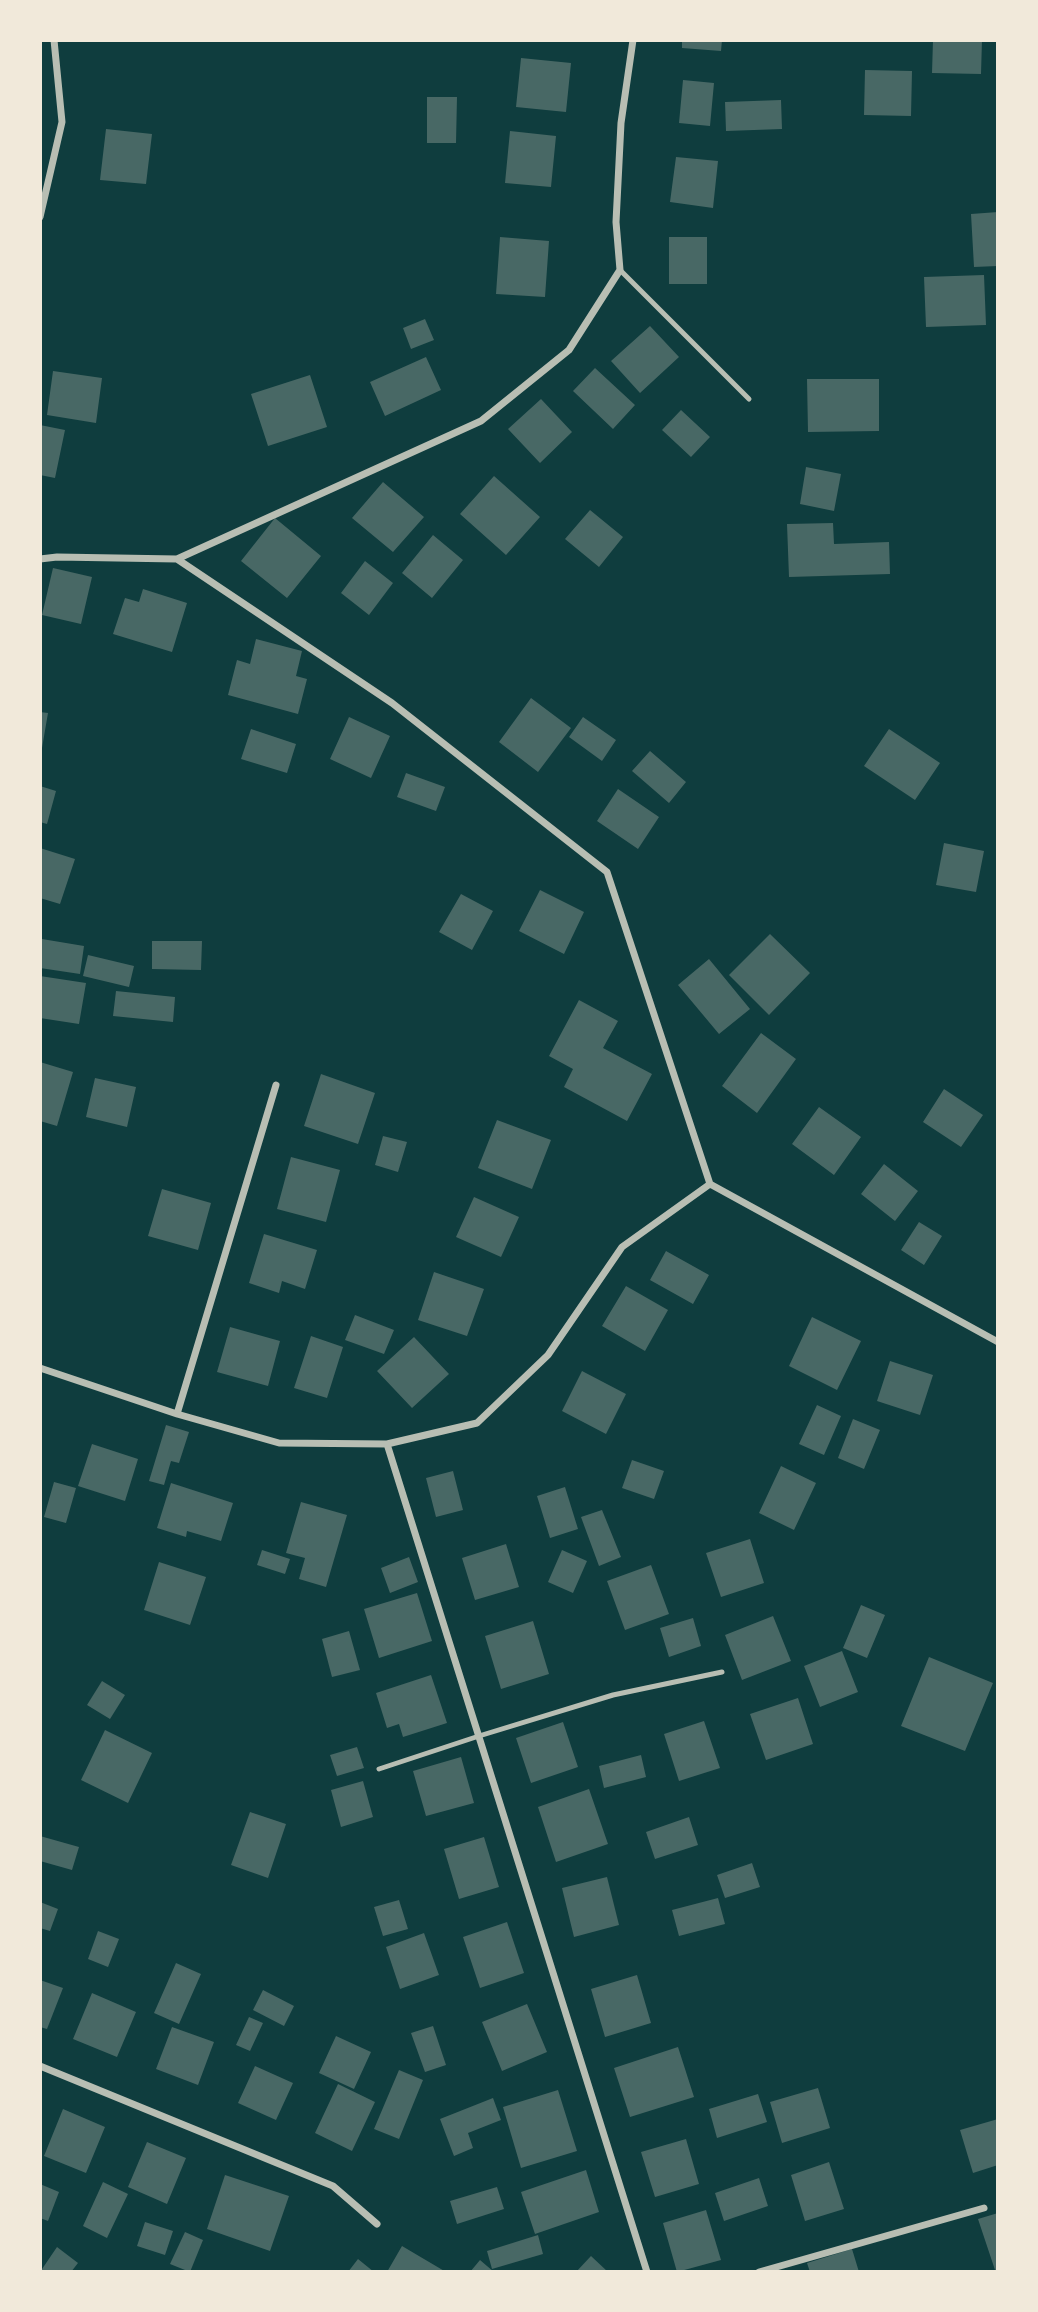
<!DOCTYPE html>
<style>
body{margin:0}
#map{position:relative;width:1038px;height:2312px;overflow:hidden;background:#0f3d3e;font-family:"IBM Plex Serif",serif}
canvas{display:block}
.frame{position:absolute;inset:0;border:42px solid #f1e9da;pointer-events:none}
</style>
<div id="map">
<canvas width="1038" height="2312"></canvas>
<div class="frame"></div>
</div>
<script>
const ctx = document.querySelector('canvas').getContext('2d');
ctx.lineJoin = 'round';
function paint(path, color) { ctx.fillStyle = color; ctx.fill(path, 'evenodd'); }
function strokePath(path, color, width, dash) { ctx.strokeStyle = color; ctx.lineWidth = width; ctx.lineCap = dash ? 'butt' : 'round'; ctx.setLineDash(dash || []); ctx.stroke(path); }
const building = new Path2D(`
 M 682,40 L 722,40 L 721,51 L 682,48 Z
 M 933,40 L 982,40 L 981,74 L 932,73 Z
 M 521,58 L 571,63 L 566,112 L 516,107 Z
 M 865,70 L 912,71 L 911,116 L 864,115 Z
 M 683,80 L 714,83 L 710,126 L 679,123 Z
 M 427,97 L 457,97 L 456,143 L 427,143 Z
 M 781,100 L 782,129 L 726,131 L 725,102 Z
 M 106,129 L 152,134 L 146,184 L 100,180 Z
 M 510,131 L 556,136 L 551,187 L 505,183 Z
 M 676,157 L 718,161 L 713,208 L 670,202 Z
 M 998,212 L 998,266 L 974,267 L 971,214 Z
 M 500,237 L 549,241 L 545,297 L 496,294 Z
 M 669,237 L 707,237 L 707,284 L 669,284 Z
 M 984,275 L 986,325 L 926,327 L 924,277 Z
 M 425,319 L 434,340 L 411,349 L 403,328 Z
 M 650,326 L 679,357 L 640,393 L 611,361 Z
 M 426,357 L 441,390 L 385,416 L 370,382 Z
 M 595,368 L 635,405 L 613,429 L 573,391 Z
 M 53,371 L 102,378 L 96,423 L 47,415 Z
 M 310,375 L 327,427 L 268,446 L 251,394 Z
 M 807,379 L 879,379 L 879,431 L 808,432 Z
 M 541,399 L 572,432 L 540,463 L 508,429 Z
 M 681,410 L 710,437 L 691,457 L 662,430 Z
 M 40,425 L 65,430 L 55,478 L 40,475 Z
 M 806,467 L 841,474 L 834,511 L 800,504 Z
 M 494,476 L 540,517 L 506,555 L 460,514 Z
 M 383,482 L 424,517 L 393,552 L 352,518 Z
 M 590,510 L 623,537 L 599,567 L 565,539 Z
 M 275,518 L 321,556 L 287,598 L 241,561 Z
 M 833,523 L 834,544 L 889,542 L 890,574 L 789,577 L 787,524 Z
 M 433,535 L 463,560 L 432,598 L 402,573 Z
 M 365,561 L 393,583 L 369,615 L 341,593 Z
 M 53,568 L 92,577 L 81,624 L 42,615 Z
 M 143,589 L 187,603 L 172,652 L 113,634 L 125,598 L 139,602 Z
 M 256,639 L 302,651 L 296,676 L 307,679 L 298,714 L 228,695 L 237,660 L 250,664 Z
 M 531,698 L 571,728 L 538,772 L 499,742 Z
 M 40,712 L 48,713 L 42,748 L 40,748 Z
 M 349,717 L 390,736 L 371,778 L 330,759 Z
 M 583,717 L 616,740 L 602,761 L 569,737 Z
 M 251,729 L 296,744 L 287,773 L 241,759 Z
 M 889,729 L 940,763 L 915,800 L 864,766 Z
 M 650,751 L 686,782 L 669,803 L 632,771 Z
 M 406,773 L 445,787 L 436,811 L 397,797 Z
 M 40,786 L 56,791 L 47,824 L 40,822 Z
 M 618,789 L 659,817 L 638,849 L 597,821 Z
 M 944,843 L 984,851 L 976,892 L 936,885 Z
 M 40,848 L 75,859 L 60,904 L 40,898 Z
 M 540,890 L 584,912 L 564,954 L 519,931 Z
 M 461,894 L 493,911 L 472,950 L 439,932 Z
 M 770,934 L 810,973 L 769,1015 L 729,975 Z
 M 42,939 L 84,946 L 80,974 L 40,968 Z
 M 152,941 L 202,941 L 201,970 L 152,969 Z
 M 88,955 L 134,966 L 129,987 L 83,976 Z
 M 709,959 L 750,1009 L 719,1034 L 678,985 Z
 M 40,976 L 86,983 L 79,1024 L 40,1018 Z
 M 116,991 L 175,997 L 173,1022 L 113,1016 Z
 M 579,1000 L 618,1021 L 603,1048 L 652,1074 L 627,1121 L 564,1087 L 573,1069 L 549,1056 Z
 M 761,1033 L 796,1059 L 757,1113 L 722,1086 Z
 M 40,1062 L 73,1072 L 57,1126 L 40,1121 Z
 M 321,1074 L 375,1093 L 358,1144 L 304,1126 Z
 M 95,1078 L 136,1087 L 127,1127 L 86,1117 Z
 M 944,1089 L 983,1115 L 961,1147 L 923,1122 Z
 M 819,1107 L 861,1137 L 834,1175 L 792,1144 Z
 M 497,1120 L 551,1140 L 532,1189 L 478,1168 Z
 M 383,1136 L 407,1142 L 398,1172 L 375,1165 Z
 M 291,1157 L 340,1170 L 326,1222 L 277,1209 Z
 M 884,1164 L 918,1191 L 895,1221 L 861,1194 Z
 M 162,1189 L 211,1203 L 198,1250 L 148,1236 Z
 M 474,1197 L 519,1217 L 501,1257 L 456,1237 Z
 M 919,1222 L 942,1236 L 924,1265 L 901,1250 Z
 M 264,1234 L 317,1250 L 305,1289 L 282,1281 L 279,1293 L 249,1283 Z
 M 666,1251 L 709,1275 L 693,1304 L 650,1280 Z
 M 434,1272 L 484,1289 L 467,1336 L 418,1320 Z
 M 626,1286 L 668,1310 L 645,1351 L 602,1326 Z
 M 355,1315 L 394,1330 L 384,1354 L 345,1340 Z
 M 812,1317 L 861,1341 L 837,1390 L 789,1366 Z
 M 230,1327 L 280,1341 L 268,1386 L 217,1372 Z
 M 311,1336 L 343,1347 L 327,1398 L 294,1388 Z
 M 414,1337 L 449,1374 L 412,1408 L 377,1371 Z
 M 890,1361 L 933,1375 L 920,1415 L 877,1401 Z
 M 582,1371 L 626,1394 L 606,1434 L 562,1411 Z
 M 817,1405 L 841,1416 L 824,1455 L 799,1444 Z
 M 853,1419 L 880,1430 L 864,1469 L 838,1458 Z
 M 166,1425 L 189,1432 L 179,1463 L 171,1461 L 164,1485 L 149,1481 Z
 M 92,1444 L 138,1459 L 125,1501 L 78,1486 Z
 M 632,1460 L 664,1471 L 654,1499 L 622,1488 Z
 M 781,1466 L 816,1483 L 794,1530 L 759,1513 Z
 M 453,1471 L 463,1510 L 436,1517 L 426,1478 Z
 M 54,1482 L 76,1488 L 66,1523 L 44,1517 Z
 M 171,1483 L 233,1503 L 221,1541 L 187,1531 L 186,1537 L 157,1528 Z
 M 565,1487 L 578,1529 L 550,1538 L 537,1496 Z
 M 301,1502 L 347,1515 L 326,1587 L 299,1579 L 305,1558 L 286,1553 Z
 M 602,1510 L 621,1557 L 599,1566 L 581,1517 Z
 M 750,1539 L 764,1583 L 721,1597 L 706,1553 Z
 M 506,1544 L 519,1587 L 475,1600 L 462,1558 Z
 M 262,1550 L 290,1559 L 285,1574 L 257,1565 Z
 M 562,1550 L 587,1561 L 573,1593 L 548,1582 Z
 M 409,1557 L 418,1582 L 390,1593 L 381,1568 Z
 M 159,1562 L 206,1577 L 190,1625 L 144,1610 Z
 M 651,1565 L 669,1614 L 625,1630 L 607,1581 Z
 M 417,1593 L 432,1641 L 379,1658 L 364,1609 Z
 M 861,1605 L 885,1615 L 867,1658 L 843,1648 Z
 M 773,1616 L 791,1661 L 742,1680 L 725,1635 Z
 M 693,1618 L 701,1646 L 669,1657 L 660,1628 Z
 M 533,1621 L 549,1674 L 501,1689 L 485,1636 Z
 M 349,1631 L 360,1670 L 332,1677 L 322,1639 Z
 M 842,1651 L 858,1692 L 820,1707 L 804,1666 Z
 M 929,1657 L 993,1683 L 965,1751 L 901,1726 Z
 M 431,1675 L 447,1723 L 403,1737 L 399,1724 L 387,1728 L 376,1693 Z
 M 102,1681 L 125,1695 L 110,1719 L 87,1705 Z
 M 798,1698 L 813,1744 L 766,1760 L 750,1714 Z
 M 704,1721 L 720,1768 L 679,1781 L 664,1734 Z
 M 563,1722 L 578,1767 L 531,1783 L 516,1738 Z
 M 105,1730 L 152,1753 L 128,1803 L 81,1780 Z
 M 357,1747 L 364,1768 L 337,1776 L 330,1755 Z
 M 641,1755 L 646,1777 L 604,1788 L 599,1766 Z
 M 461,1757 L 474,1803 L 426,1816 L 413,1771 Z
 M 363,1781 L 373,1817 L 341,1827 L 331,1790 Z
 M 589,1789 L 608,1844 L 556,1862 L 538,1807 Z
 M 250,1812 L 286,1824 L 268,1878 L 231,1865 Z
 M 689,1817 L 698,1845 L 655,1859 L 646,1832 Z
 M 40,1836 L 79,1847 L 72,1870 L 40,1861 Z
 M 484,1837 L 499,1887 L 459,1899 L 444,1849 Z
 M 752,1863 L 760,1887 L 725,1898 L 717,1875 Z
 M 607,1877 L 619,1925 L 574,1937 L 562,1888 Z
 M 718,1898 L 725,1924 L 679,1936 L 672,1910 Z
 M 399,1900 L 408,1929 L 383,1936 L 374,1907 Z
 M 40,1902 L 58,1909 L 50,1931 L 40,1928 Z
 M 507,1922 L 524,1973 L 480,1988 L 463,1937 Z
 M 98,1931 L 119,1939 L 108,1967 L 88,1959 Z
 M 424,1933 L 439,1975 L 400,1989 L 386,1947 Z
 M 176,1963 L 201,1974 L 179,2024 L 154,2013 Z
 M 637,1975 L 651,2023 L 605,2037 L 591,1989 Z
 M 40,1980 L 63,1988 L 47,2029 L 40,2027 Z
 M 263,1990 L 294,2006 L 284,2026 L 253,2010 Z
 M 92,1993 L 136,2012 L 117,2057 L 73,2039 Z
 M 527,2004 L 547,2052 L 502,2071 L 482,2022 Z
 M 249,2017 L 263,2023 L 250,2051 L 236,2045 Z
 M 433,2026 L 446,2065 L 425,2072 L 411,2033 Z
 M 172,2027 L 214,2042 L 198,2085 L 156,2069 Z
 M 336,2036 L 371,2052 L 354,2089 L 319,2073 Z
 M 678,2047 L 694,2097 L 630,2117 L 614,2068 Z
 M 255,2066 L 293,2083 L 276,2120 L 238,2103 Z
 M 399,2070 L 423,2080 L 399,2139 L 374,2129 Z
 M 338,2084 L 375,2102 L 352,2151 L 315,2133 Z
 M 818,2088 L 830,2128 L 782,2143 L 770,2102 Z
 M 558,2090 L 577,2151 L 521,2168 L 503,2107 Z
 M 758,2094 L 767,2122 L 717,2138 L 709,2109 Z
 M 493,2098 L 501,2120 L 468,2133 L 473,2148 L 454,2156 L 440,2119 Z
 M 63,2109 L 105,2127 L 86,2173 L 44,2156 Z
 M 998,2119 L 998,2165 L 973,2173 L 960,2130 Z
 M 686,2139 L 699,2184 L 655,2197 L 641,2152 Z
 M 147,2142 L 186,2158 L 167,2204 L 128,2187 Z
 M 829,2162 L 844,2209 L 805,2221 L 791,2175 Z
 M 586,2170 L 599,2212 L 535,2234 L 521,2192 Z
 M 225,2175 L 289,2196 L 270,2251 L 207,2229 Z
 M 759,2178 L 768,2206 L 724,2221 L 715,2193 Z
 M 103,2182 L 128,2194 L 107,2238 L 83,2226 Z
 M 40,2184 L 59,2192 L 48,2221 L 40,2218 Z
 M 497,2187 L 504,2209 L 457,2224 L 450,2201 Z
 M 706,2210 L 721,2260 L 677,2272 L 663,2223 Z
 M 998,2213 L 998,2269 L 995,2270 L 978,2219 Z
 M 145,2222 L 173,2231 L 165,2255 L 137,2246 Z
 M 185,2232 L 203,2240 L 190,2272 L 170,2264 Z
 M 538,2235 L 543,2254 L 492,2269 L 487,2251 Z
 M 402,2246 L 446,2272 L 387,2272 Z
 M 57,2247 L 78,2263 L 71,2272 L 40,2272 Z
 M 852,2249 L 859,2272 L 810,2272 L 807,2263 Z
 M 591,2256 L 608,2272 L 576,2272 Z
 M 358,2259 L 374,2272 L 348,2272 Z
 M 480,2260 L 494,2272 L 470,2272 Z`);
const service = new Path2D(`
 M 620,270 L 749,399
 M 379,1769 L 479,1736 L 613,1695 L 722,1672`);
const minor = new Path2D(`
 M 40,217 L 62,122 L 54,40
 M 40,559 L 57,557 L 177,559 L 481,421 L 569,350 L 620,270 L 616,222 L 621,123 L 633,40
 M 177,559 L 392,703 L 607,872 L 710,1184 L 998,1342
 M 40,1368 L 177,1414 L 279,1443 L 387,1444 L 477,1423 L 548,1355 L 622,1247 L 710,1184
 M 177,1414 L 276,1085
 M 387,1444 L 647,2272
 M 40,2066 L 333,2186 L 377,2224
 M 759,2272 L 984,2208`);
paint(building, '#486865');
strokePath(service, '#b8beb3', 5);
strokePath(minor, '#b8beb3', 7);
</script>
